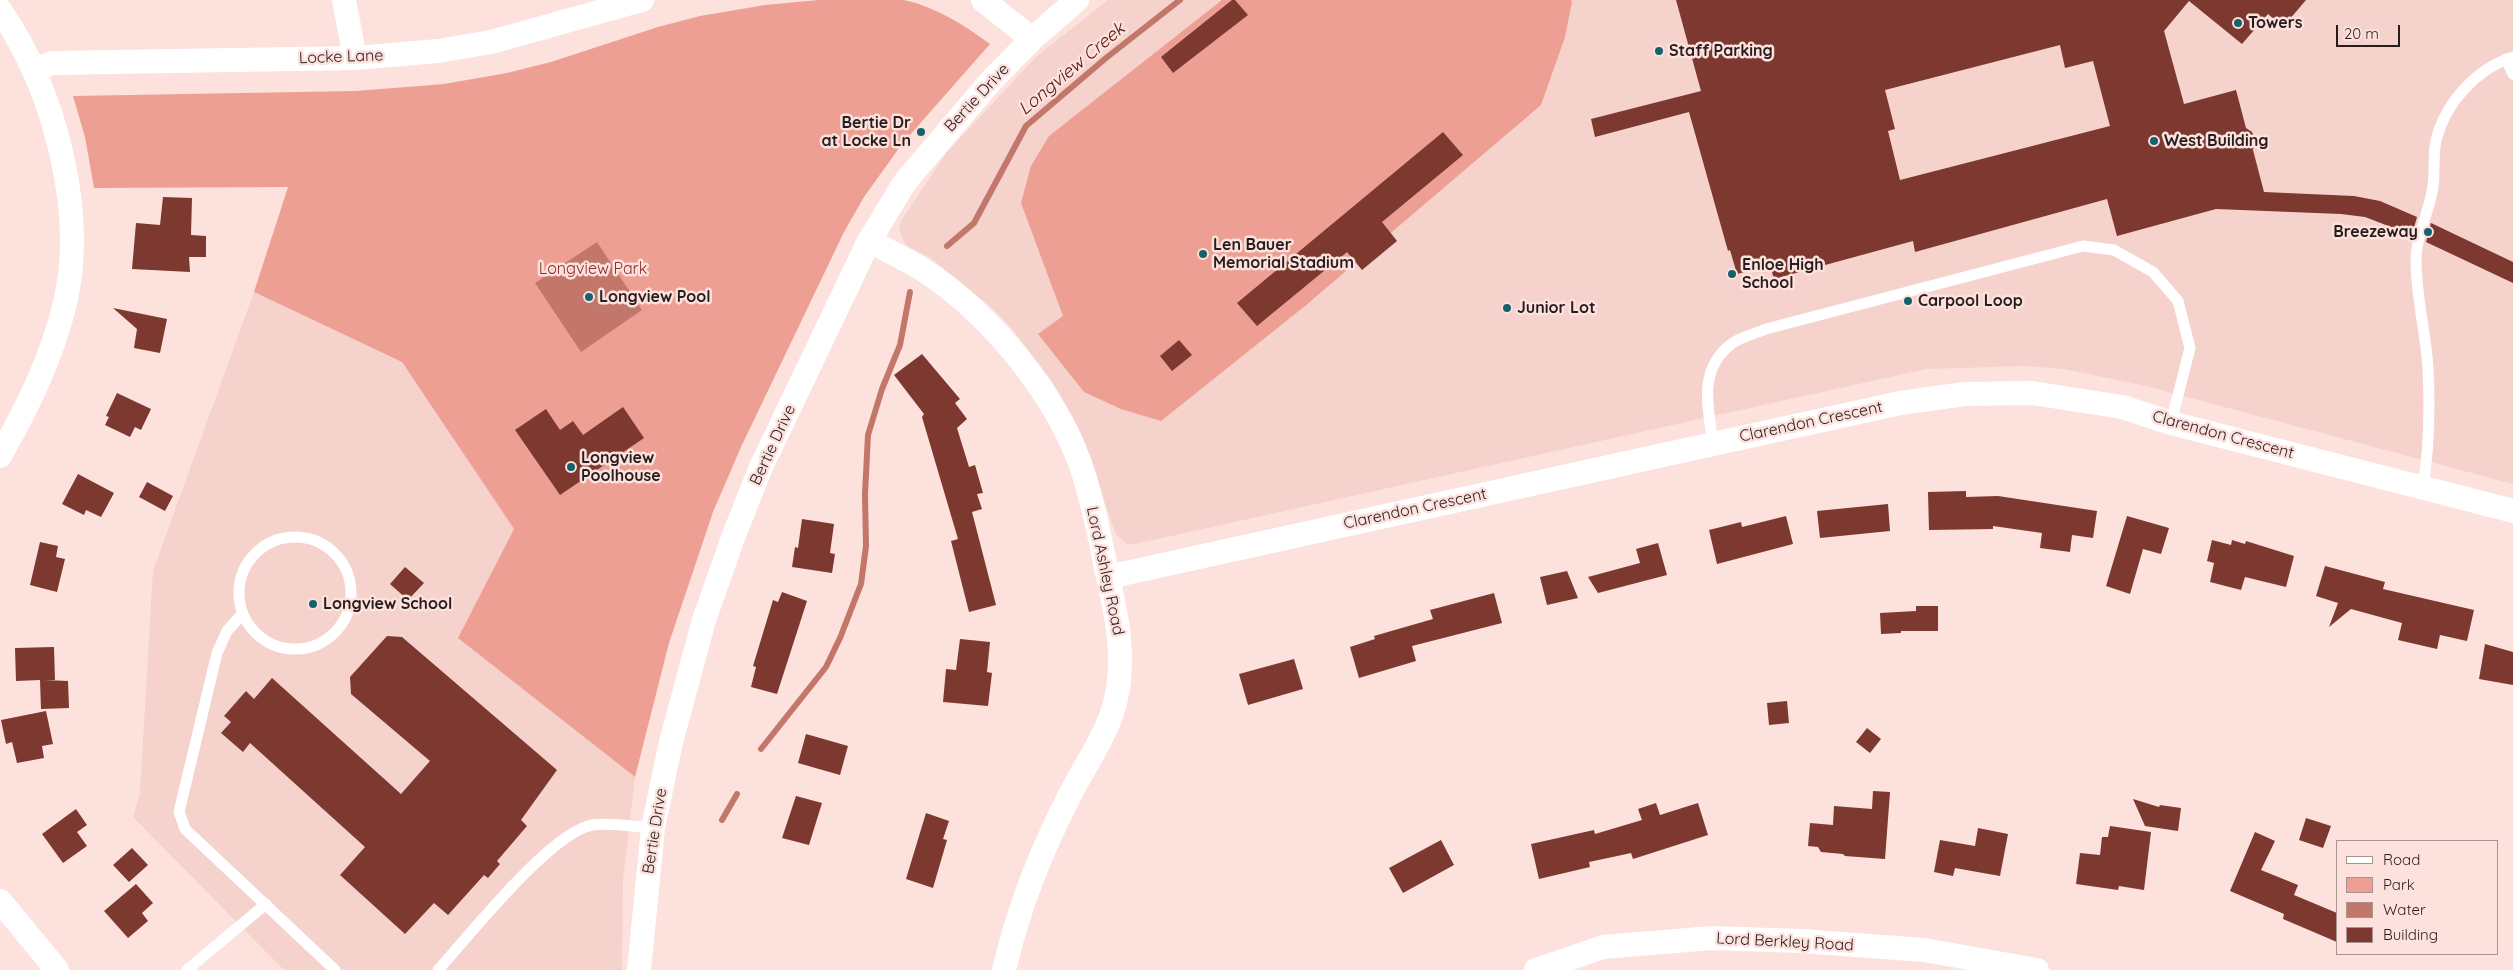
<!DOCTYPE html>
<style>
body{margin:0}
#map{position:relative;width:2513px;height:970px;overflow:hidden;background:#fce1dd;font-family:Quicksand,sans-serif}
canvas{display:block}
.legend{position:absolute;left:2336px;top:840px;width:162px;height:115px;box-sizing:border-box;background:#fce1dd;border:1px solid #a79390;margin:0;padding:6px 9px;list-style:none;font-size:15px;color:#271d1c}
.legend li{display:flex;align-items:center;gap:10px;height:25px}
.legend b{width:25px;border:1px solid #a79390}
.scale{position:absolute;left:2336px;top:25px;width:64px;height:22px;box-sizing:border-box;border:2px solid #271d1c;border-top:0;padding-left:6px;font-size:15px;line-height:18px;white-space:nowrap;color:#271d1c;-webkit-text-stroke:4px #fce1dd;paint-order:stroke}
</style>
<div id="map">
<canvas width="2513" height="970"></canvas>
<ul class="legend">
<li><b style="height:6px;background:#fff"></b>Road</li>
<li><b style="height:14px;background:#ee9f93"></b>Park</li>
<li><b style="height:14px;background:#c3776b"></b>Water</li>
<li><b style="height:14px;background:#7d382f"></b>Building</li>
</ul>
<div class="scale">20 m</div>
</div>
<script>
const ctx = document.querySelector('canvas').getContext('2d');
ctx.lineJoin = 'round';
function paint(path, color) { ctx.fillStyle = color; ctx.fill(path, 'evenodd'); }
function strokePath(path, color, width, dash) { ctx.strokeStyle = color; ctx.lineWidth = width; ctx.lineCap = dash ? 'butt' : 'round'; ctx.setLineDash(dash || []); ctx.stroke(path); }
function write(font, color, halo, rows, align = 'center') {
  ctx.font = font + ' Quicksand,sans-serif'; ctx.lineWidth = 5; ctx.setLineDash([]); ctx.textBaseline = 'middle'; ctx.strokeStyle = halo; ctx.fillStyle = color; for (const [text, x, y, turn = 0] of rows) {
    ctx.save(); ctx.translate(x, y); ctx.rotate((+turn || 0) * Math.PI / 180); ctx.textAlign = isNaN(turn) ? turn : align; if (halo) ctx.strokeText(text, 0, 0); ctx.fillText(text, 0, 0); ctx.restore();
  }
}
const built = new Path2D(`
 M 1108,0 L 2513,0 L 2513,484 L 2142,385 L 2064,369 L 2024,366 L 1926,369 L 1135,544 L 1127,544 L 1116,535 L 1081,432 L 1054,384 L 1011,327 L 991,307 L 931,258 L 908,246 L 903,240 L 899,228 L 901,221 L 947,152 L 1037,56 Z
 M 254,292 L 402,362 L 514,529 L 459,637 L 635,777 L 623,880 L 622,970 L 284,970 L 133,817 L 140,793 L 153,571 Z`);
const green = new Path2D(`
 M 819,0 L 904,0 C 936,7 964,25 990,44 L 902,144 L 864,197 L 844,232 L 741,447 L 713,512 L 669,643 L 635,777 L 458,638 L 514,529 L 402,362 L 254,292 L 288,187 L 94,188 L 85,137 L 73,96 L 356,91 L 444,84 L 507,73 L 551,62 L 658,27 L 700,16 L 765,5 Z
 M 1222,0 L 1571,0 L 1572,2 L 1565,37 L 1541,105 L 1305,306 L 1161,421 L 1121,409 L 1084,392 L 1038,334 L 1063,316 L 1021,203 L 1031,166 L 1049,136 Z`);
const water = new Path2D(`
 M 597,242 L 642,310 L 581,352 L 535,283 Z`);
const stream = new Path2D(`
 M 947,246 L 974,223 L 1026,126 L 1106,58 L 1180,0
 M 761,749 L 826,667 L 840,638 L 861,584 L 866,546 L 865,494 L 868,435 L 882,389 L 900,345 L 910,292
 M 722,820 L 737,794`);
const building = new Path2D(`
 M 1232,0 L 1235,0 L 1248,15 L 1173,73 L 1161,57 Z
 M 1676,0 L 2306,0 L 2283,27 L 2268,14 L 2242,44 L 2189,1 L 2164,31 L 2184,104 L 2236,90 L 2246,128 L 2252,132 L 2255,139 L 2253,150 L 2264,192 L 2354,196 L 2380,201 L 2417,217 L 2412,235 L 2365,217 L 2341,214 L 2216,209 L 2117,236 L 2107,199 L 1915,252 L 1913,241 L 1774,279 L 1770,265 L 1737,274 L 1730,250 L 1728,251 L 1689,112 L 1595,137 L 1591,119 L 1701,91 ZM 2060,45 L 2065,68 L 2093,61 L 2110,126 L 1900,180 L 1888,131 L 1895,129 L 1885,90 Z
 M 1443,132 L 1463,155 L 1382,222 L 1397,241 L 1362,270 L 1347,252 L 1257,326 L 1237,303 Z
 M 163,197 L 192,198 L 191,235 L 206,236 L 206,257 L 189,257 L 190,272 L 132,269 L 136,223 L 160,225 Z
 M 2431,223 L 2513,262 L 2513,283 L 2426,242 Z
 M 113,308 L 167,319 L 160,353 L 134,348 L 137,329 Z
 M 1179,340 L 1192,355 L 1172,371 L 1160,356 Z
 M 922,354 L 960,399 L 955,403 L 967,419 L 957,428 L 969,467 L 975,465 L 983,493 L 977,494 L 982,509 L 972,512 L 996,605 L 969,612 L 951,541 L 958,539 L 922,417 L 924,414 L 894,375 Z
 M 117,393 L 151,409 L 141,430 L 135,427 L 130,437 L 105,425 L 109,417 L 106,416 Z
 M 623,407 L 644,438 L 560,495 L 515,430 L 546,409 L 560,430 L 573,421 L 583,435 Z
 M 78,474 L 114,493 L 101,517 L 86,510 L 84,515 L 62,504 Z
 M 147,482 L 173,496 L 165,511 L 139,497 Z
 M 1966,491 L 1966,497 L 1998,496 L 2097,511 L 2093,538 L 2072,535 L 2070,552 L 2040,548 L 2042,533 L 1993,526 L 1993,529 L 1929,530 L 1928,492 Z
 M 1888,504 L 1890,531 L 1820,538 L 1817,511 Z
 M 1786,516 L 1793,544 L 1717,564 L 1709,530 L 1741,522 L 1742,527 Z
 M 2127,516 L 2169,528 L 2161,554 L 2143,549 L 2130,594 L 2106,586 Z
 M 802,519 L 834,524 L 830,553 L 835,554 L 832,573 L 792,567 L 795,547 L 798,548 Z
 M 2212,540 L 2231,545 L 2232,540 L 2245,544 L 2246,541 L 2294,556 L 2286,587 L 2245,577 L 2241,590 L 2210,582 L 2214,563 L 2207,561 Z
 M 40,542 L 58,546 L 56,557 L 65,559 L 57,592 L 30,585 Z
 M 1658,543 L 1667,575 L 1598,593 L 1588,577 L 1640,563 L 1636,549 Z
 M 2325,566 L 2385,582 L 2383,589 L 2474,610 L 2467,641 L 2440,635 L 2437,649 L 2398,640 L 2402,623 L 2351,609 L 2329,627 L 2338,603 L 2316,596 Z
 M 405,567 L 424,583 L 408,600 L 390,584 Z
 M 1567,571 L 1578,598 L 1547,605 L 1540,577 Z
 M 782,592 L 807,601 L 777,694 L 751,687 L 756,667 L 753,666 L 773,600 L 778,602 Z
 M 1494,593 L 1502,623 L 1412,646 L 1416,661 L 1359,678 L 1350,647 L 1375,639 L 1374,636 L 1433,619 L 1430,610 Z
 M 1916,606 L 1938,606 L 1938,631 L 1901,631 L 1901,633 L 1881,634 L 1880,613 L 1916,611 Z
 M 387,636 L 402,637 L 557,770 L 521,820 L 527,826 L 497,861 L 500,864 L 488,878 L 484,875 L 448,915 L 434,903 L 405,934 L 340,875 L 365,847 L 250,743 L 243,752 L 221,733 L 231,722 L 224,716 L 246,691 L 254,699 L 272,678 L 401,794 L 430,761 L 351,694 L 350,677 Z
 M 960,639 L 990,642 L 987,672 L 992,673 L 988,706 L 943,702 L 946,669 L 956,670 Z
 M 2485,644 L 2513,652 L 2513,685 L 2479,679 Z
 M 54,647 L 55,680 L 44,680 L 68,681 L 69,708 L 41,709 L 40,680 L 16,681 L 15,648 Z
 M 1294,659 L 1303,689 L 1248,705 L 1239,674 Z
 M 1787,701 L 1789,723 L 1769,725 L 1767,703 Z
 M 46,711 L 53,744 L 42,746 L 44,758 L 17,763 L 12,742 L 6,744 L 1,720 Z
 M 1867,728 L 1881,739 L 1870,753 L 1856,742 Z
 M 806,734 L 848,746 L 840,775 L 798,763 Z
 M 1873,791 L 1890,792 L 1885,859 L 1845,856 L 1843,854 L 1821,852 L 1818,847 L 1808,846 L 1810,823 L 1833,825 L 1834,806 L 1872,809 Z
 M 796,796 L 822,803 L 809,845 L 782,838 Z
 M 2133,799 L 2159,807 L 2160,805 L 2181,808 L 2178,831 L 2145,826 Z
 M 1656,803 L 1660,815 L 1698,803 L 1708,835 L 1633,859 L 1631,853 L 1622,855 L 1589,862 L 1590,867 L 1539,879 L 1531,844 L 1594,830 L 1595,834 L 1642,820 L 1638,809 Z
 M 76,809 L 87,825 L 77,832 L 87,846 L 63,863 L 42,834 Z
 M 926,813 L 949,821 L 943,839 L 947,840 L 933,888 L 906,879 Z
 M 2306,818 L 2331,826 L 2323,848 L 2299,840 Z
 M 2110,826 L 2151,832 L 2144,890 L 2119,886 L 2118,890 L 2076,884 L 2080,853 L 2100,855 L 2102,837 L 2108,837 Z
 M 1978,828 L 2008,834 L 2000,876 L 1955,868 L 1953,876 L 1934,872 L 1940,840 L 1975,846 Z
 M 2255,832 L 2275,841 L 2261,870 L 2298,885 L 2294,895 L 2337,913 L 2337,942 L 2283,919 L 2284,914 L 2230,891 Z
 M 1441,840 L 1454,865 L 1403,893 L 1389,868 Z
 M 132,848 L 148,865 L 129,882 L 113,865 Z
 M 136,884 L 153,903 L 142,913 L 148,921 L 128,938 L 104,911 Z`);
const service = new Path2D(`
 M 2506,59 L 2513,74
 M 1713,443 C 1708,407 1698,371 1730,345 C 1739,337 1755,334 1766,329 L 2083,246 L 2114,250 L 2153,272 L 2178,301 L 2190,348 L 2171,423
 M 2423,487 C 2429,449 2430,408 2428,369 C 2426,333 2416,297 2416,260 C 2416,234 2430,211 2433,186 C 2435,171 2433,155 2436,140 C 2446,102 2476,69 2513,57
 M239 593a56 56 0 1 1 112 0a56 56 0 1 1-112 0Z
 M 242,614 L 227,631 L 217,653 L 179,812 L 185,829 L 335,970
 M 187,970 L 266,904
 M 438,970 C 469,936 550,833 592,825 C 608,822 636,827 653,828`);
const minor = new Path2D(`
 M 344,0 L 355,58
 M 983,0 L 1032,39
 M 0,10 C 53,87 87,209 65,303 C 52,358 27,408 0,456
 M 35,70 L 52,63 L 355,58 L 438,51 L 491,42 L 642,0
 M 869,241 C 887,250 905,259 922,269 C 992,315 1060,397 1085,478 C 1094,509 1101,541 1107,573 C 1118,620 1128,669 1111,716 C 1101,744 1083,768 1070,795 C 1041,851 1018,909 1004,970
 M 1108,577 L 1900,403 L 1965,394 L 2032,393 L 2122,407 L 2171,423 L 2513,511
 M 0,901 L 57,970
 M 639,970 L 653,828 L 671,742 L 704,620 L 734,535 L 761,467 L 869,241 L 905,182 L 990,82 L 1032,39 L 1077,0
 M 1536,970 L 1603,947 L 1712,938 L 1801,941 L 1924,950 L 2037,970`);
const markers = [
 [2238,23,5,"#15616c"],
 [1659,51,5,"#15616c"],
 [921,132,5,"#15616c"],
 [2154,141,5,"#15616c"],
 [2428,232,5,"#15616c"],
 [1203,254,5,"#15616c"],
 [1732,274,5,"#15616c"],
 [589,297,5,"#15616c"],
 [1908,301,5,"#15616c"],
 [1507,308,5,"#15616c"],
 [571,467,5,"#15616c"],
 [313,604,5,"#15616c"]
];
const poiNames = [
 ["Towers",2248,23],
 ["Staff Parking",1669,51],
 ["Bertie Dr",911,123,"right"],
 ["at Locke Ln",911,141,"right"],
 ["West Building",2164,141],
 ["Breezeway",2418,232,"right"],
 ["Len Bauer",1213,245],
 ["Memorial Stadium",1213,263],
 ["Enloe High",1742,265],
 ["School",1742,283],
 ["Longview Pool",599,297],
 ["Carpool Loop",1918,301],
 ["Junior Lot",1517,308],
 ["Longview",581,458],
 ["Poolhouse",581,476],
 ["Longview School",323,604]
];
const streetNames = [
 ["Locke Lane",341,57,-2],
 ["Bertie Drive",977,98,-47],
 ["Clarendon Crescent",1811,422,-12],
 ["Clarendon Crescent",2223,435,15],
 ["Bertie Drive",773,445,-65],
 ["Clarendon Crescent",1415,509,-12],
 ["Lord Ashley Road",1105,571,78],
 ["Bertie Drive",655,831,-81],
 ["Lord Berkley Road",1785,942,3]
];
const parkNames = [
 ["Longview Park",593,269]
];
const waterNames = [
 ["Longview Creek",1072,69,-40]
];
paint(built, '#f5d2cc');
paint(green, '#ee9f93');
paint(water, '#c3776b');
strokePath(stream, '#c3776b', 6);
paint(building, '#7d382f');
strokePath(service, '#fff', 11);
strokePath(minor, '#fff', 24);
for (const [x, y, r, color] of markers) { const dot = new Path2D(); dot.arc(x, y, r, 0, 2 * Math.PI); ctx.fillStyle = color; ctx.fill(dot); strokePath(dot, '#fce1dd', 2); }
write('bold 16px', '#271d1c', '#fce1dd', poiNames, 'left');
write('16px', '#271d1c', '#fce1dd', streetNames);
write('16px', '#8b2e24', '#fce1dd', parkNames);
write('italic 18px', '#56100a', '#fce1dd', waterNames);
</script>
